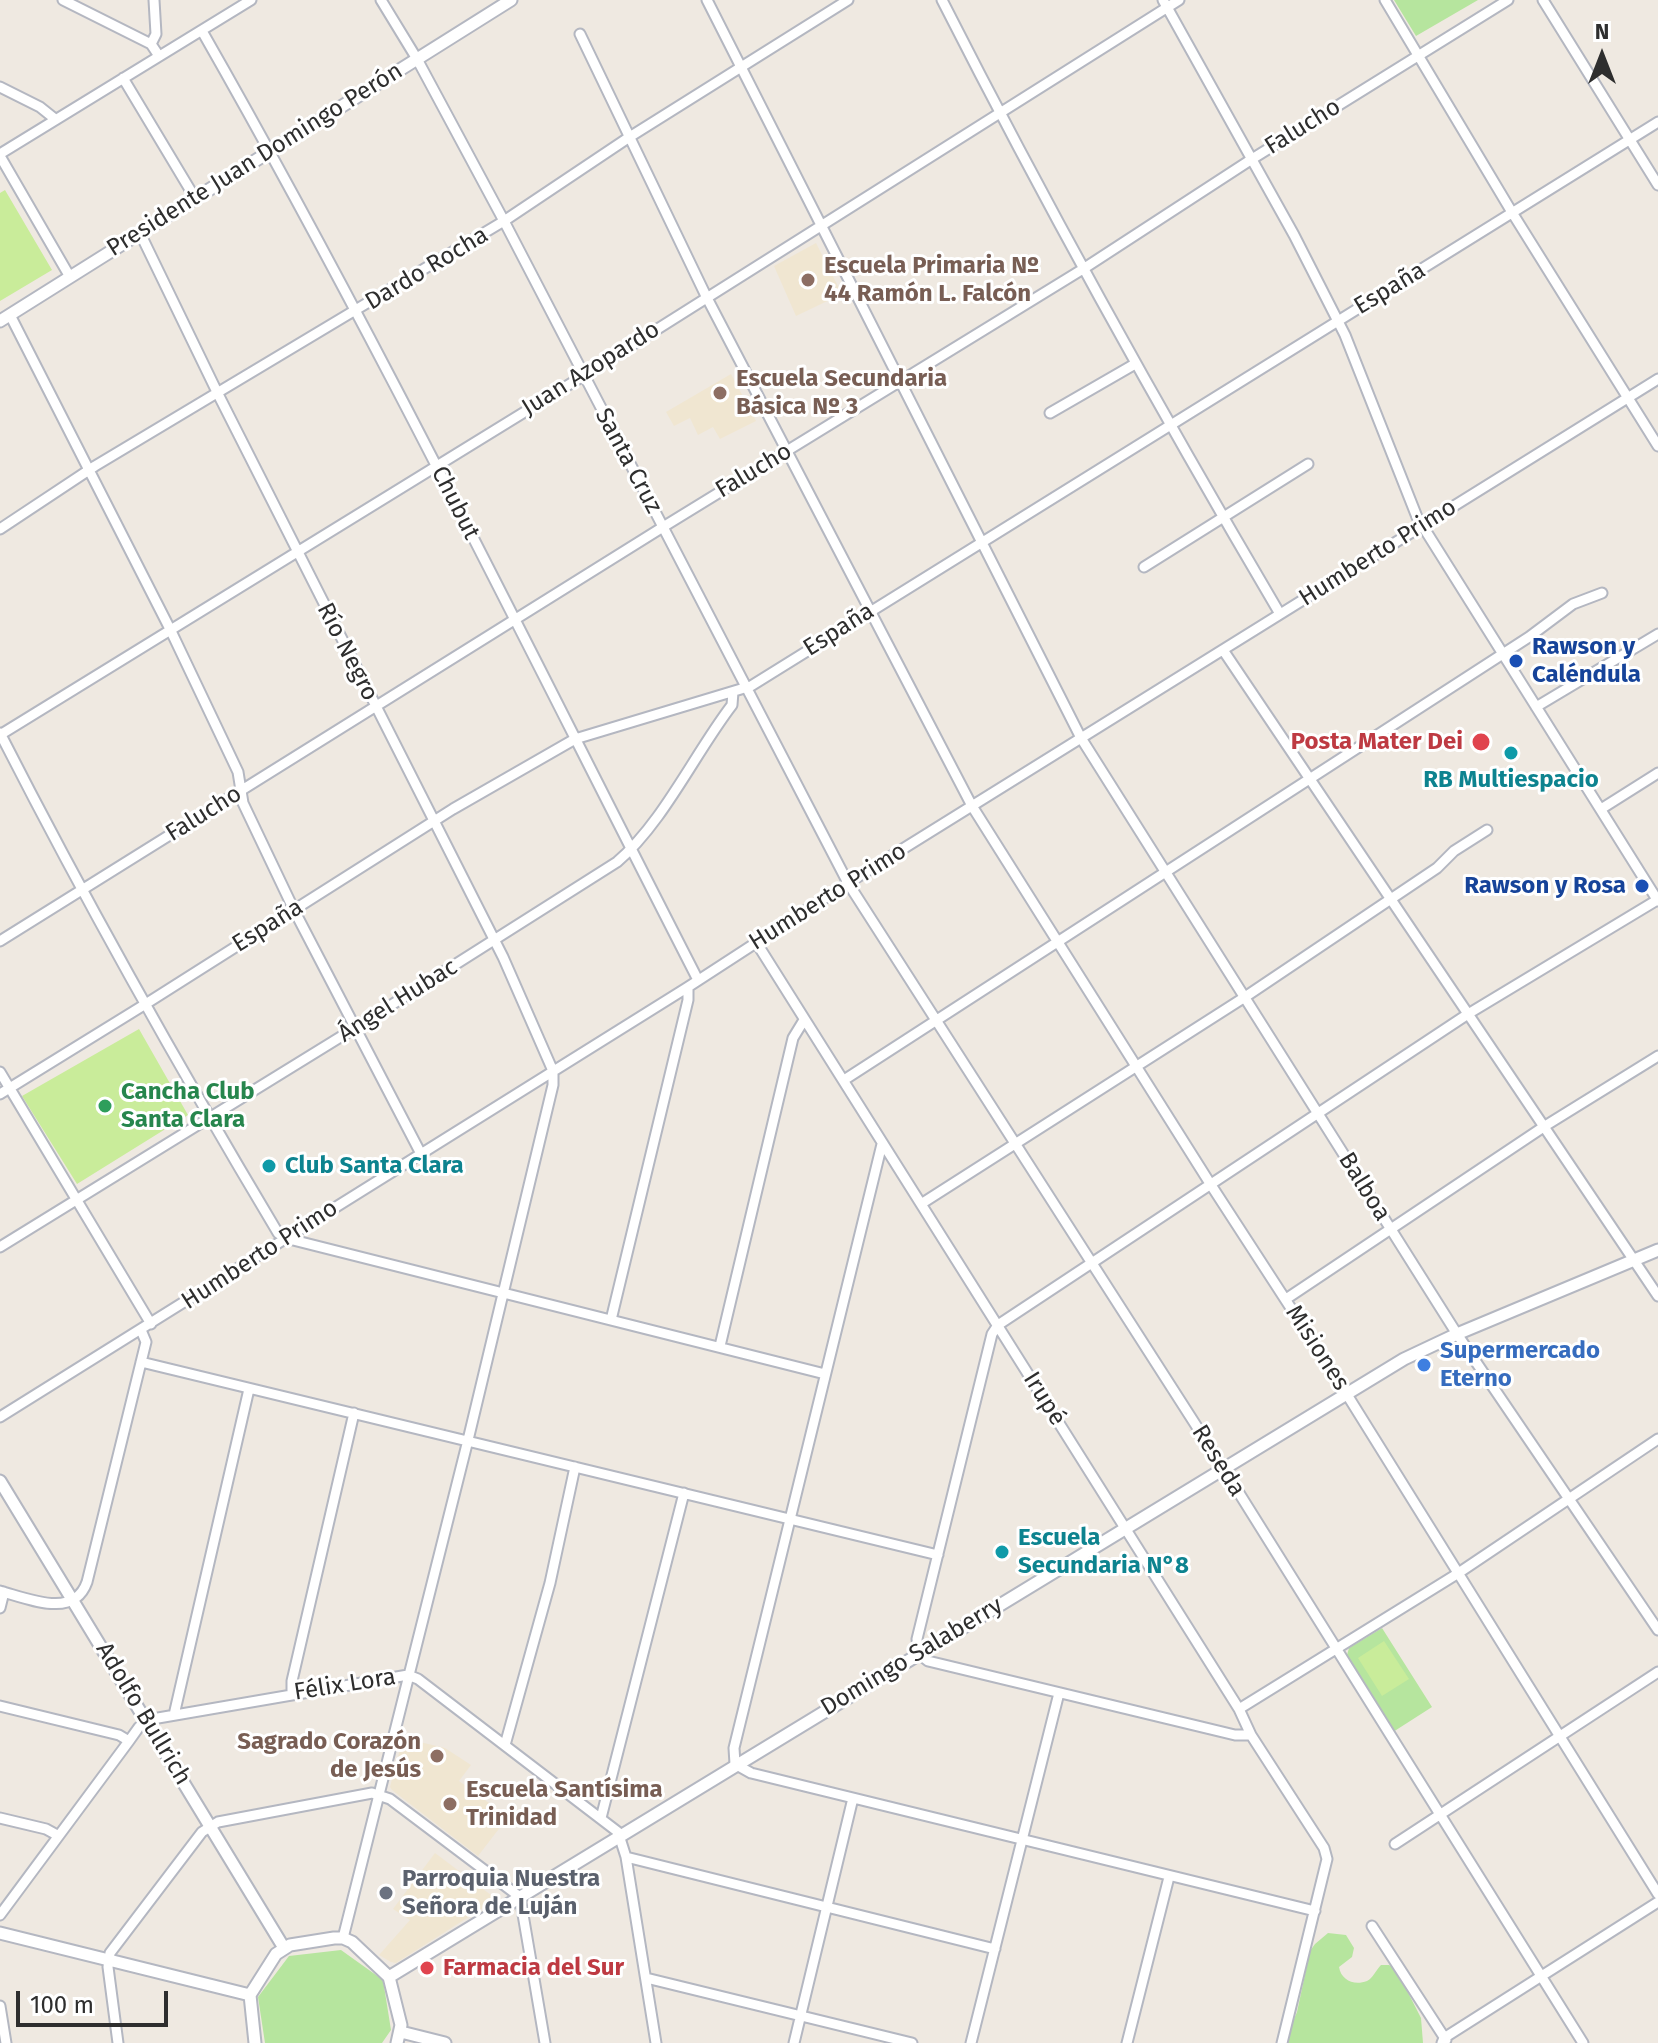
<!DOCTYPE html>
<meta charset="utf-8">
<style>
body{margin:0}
#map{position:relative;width:1658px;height:2043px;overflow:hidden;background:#efe9e1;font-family:"Fira Sans",sans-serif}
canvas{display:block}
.north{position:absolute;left:1562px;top:16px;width:80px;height:80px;-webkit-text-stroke:6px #fff;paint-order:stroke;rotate:0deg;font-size:22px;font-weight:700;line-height:32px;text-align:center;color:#2e2e2e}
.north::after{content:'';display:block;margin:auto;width:28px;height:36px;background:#2e2e2e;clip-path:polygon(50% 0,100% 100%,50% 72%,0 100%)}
.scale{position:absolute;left:16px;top:1991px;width:152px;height:36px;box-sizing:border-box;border:4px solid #2e2e2e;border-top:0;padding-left:10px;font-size:24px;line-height:28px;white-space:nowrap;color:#2e2e2e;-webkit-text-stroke:6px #fff;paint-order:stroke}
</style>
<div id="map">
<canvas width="1658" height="2043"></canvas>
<div class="north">N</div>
<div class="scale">100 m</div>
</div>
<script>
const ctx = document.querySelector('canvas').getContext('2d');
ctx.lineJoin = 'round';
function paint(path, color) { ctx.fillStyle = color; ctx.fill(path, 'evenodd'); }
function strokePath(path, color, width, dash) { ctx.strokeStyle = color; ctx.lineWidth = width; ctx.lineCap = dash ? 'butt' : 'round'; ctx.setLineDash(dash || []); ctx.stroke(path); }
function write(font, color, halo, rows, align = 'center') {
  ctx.font = font + ' "Fira Sans",sans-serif'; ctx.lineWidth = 6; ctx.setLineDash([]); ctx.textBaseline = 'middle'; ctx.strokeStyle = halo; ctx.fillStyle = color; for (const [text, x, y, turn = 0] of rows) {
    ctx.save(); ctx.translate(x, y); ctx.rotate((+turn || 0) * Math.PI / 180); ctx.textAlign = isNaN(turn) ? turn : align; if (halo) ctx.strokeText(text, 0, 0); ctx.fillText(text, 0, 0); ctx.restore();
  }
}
const education = new Path2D(`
 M 816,243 L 842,294 L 796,316 L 774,266 Z
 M 731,374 L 756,421 L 720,439 L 713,427 L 698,435 L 690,418 L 674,426 L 666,412 Z
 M 403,1738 L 445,1748 L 471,1765 L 459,1781 L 508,1817 L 478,1856 L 392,1790 L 390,1787 Z
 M 435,1853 L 491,1895 L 494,1901 L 396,1963 L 391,1962 L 379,1955 L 410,1920 L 393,1909 Z`);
const green = new Path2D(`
 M 1394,0 L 1478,0 L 1416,36 Z
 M 1382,1628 L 1432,1707 L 1393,1732 L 1347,1655 L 1349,1648 Z
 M 1328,1933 L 1346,1935 L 1354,1948 L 1352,1957 L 1339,1967 C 1341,1980 1354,1986 1367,1981 C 1373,1978 1376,1970 1381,1965 L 1389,1965 L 1396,1969 L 1421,2018 L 1423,2043 L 1284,2043 L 1297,2012 L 1310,1951 L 1315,1944 Z
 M 341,1950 L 383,1980 L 391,2030 L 382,2043 L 265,2043 L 258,1997 L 289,1956 Z`);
const pitch = new Path2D(`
 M 5,190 L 52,270 L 0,301 L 0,193 Z
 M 139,1029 L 188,1115 L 77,1184 L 22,1096 Z
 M 1384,1641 L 1409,1679 L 1382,1696 L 1358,1658 Z`);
const minor = new Path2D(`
 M 63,0 L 151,44 L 159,56
 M 381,0 L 417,59 L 504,221 L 848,883 L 1224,1469 L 1583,2043
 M 707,0 L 1081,738 L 1457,1334 L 1658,1630
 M 942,0 C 1048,209 1161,412 1280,614
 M 1163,0 L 1294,235 L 1345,335 L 1417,517 L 1658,901
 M 1385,0 L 1513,214 L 1658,446
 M 1543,0 L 1658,185
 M 202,31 C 379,341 535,662 698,980
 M 580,34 L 706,296 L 972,806 L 1211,1185 L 1346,1393 L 1658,1894
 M 151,44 L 156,34 L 154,0
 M 123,78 L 195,198
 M 0,87 L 40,107 L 55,119
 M 0,154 L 251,0
 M 0,156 L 70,277
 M 140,233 L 218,394 L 503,957 L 553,1071 L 553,1085 L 468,1440 L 343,1938
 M 10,315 L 170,629 L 238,772 L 243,803 L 294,910 L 420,1152
 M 1050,413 L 1135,364
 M 0,529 L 95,466 L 504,221 L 628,138 L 848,0
 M 1144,567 L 1308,464
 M 1223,650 L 1658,1296
 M 1536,707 L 1658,634
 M 0,733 C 87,904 180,1069 278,1233 L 285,1238 L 825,1374
 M 0,735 L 583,376 L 1179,0
 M 1601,809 L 1658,773
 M 0,941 L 663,527 L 1083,269 L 1252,159 L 1508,0
 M 756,942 L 1239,1709 L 1251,1735 L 1324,1848 L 1327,1859 L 1282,2043
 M 0,1072 L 151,1324
 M 844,1080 L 1529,637 L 1573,604 L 1602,593
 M 0,1094 L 144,1005 L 453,809 L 575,739 L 751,686 L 1658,122
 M 882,1144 L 734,1748 L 735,1764 L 751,1773 L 1315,1911
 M 921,1204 L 1245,997 L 1437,868 L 1454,851 L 1487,830
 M 0,1247 L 355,1028 L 617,862 C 663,823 695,753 732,705 L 733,692
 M 1286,1299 L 1545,1126 L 1658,1056
 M 611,1320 L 688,1000 L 688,987
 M 720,1346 L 793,1038 L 804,1020
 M 141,1362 L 938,1555
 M 0,1417 L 688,987 L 848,883 L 1658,379
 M 0,1591 C 29,1599 74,1619 87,1582 L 146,1342 L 141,1330
 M 0,1608 L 4,1592
 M 292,1693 L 292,1681 L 354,1413
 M 0,1706 L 119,1735 L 129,1741
 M 1239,1709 L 1457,1574 L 1658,1439
 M 174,1715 L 249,1389
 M 1251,1735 L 1235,1735 L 928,1661 L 918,1653 L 917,1639 L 992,1334 L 998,1325 L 1468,1014 L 1657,900
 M 505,1745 L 550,1583 L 575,1467
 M 0,1818 L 46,1829 L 57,1835
 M 601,1818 L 684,1493
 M 1395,1844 L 1658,1672
 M 626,1857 L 995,1949
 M 0,1915 L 129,1741 L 139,1727 L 158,1718 L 408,1675 L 418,1679 L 618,1832 L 626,1857 L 656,2043
 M 1372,1926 L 1446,2040
 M 646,1978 L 912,2043
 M 0,2006 L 6,2043
 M 118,2043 L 108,1967 L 110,1953 L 202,1832 L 218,1822 L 372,1793 L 390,1799 L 520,1897 L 545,2043
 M 794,2043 L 853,1798
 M 971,2043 L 1059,1693
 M 1127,2043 L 1169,1877
 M 1442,2043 L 1444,2038 L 1658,1902`);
const tertiary = new Path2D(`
 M 0,321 L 511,0
 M 0,1481 L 284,1948
 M 0,1933 L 250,1995
 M 389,1977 L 1404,1359 L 1457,1334 L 1658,1250
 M 401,2032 L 445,2043
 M 255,2043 L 250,1995 L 276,1954 L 290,1945 L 334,1938 L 343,1938 L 352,1942 L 389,1977 L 401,2025 L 397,2043`);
const markers = [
 [808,280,8,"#8d6e63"],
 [720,393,8,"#8d6e63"],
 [1516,661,8,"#1a4fb4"],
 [1481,742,10,"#e0444e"],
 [1511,753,8,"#0f9aa8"],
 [1642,886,8,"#1a4fb4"],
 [105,1106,8,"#2e9e5b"],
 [269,1166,8,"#0f9aa8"],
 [1424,1365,8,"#3f7fe0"],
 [1002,1552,8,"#0f9aa8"],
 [437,1756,8,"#8d6e63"],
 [450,1804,8,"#8d6e63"],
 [386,1893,8,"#6b7280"],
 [427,1968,8,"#e0444e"]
];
const streetNames = [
 ["Falucho",1303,127,-32],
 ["Presidente Juan Domingo Perón",255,160,-32],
 ["Dardo Rocha",427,269,-31],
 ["España",1390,289,-31],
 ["Juan Azopardo",591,369,-32],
 ["Santa Cruz",628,461,62],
 ["Falucho",754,471,-31],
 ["Chubut",455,503,63],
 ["Humberto Primo",1378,553,-32],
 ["España",839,630,-32],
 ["Río Negro",347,652,63],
 ["Falucho",204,814,-32],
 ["Humberto Primo",828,897,-32],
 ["España",268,926,-32],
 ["Ángel Hubac",398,1001,-32],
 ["Balboa",1364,1187,58],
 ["Humberto Primo",260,1255,-33],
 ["Misiones",1317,1348,57],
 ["Irupé",1044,1399,58],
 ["Reseda",1218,1461,58],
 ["Domingo Salaberry",912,1657,-31],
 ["Félix Lora",345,1685,-9],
 ["Adolfo Bullrich",143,1714,59]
];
const educationNames = [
 ["Escuela Primaria Nº",824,266],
 ["44 Ramón L. Falcón",824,294],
 ["Escuela Secundaria",736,379],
 ["Básica Nº 3",736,407],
 ["Sagrado Corazón",421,1742,"right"],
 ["de Jesús",421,1770,"right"],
 ["Escuela Santísima",466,1790],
 ["Trinidad",466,1818]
];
const transitNames = [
 ["Rawson y",1532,647],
 ["Caléndula",1532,675],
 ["Rawson y Rosa",1626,886,"right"]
];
const healthNames = [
 ["Posta Mater Dei",1463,742],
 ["Farmacia del Sur",443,1968,"left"]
];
const cultureNames = [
 ["RB Multiespacio",1511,780,"center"],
 ["Club Santa Clara",285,1166],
 ["Escuela",1018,1538],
 ["Secundaria N°8",1018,1566]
];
const leisureNames = [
 ["Cancha Club",121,1092],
 ["Santa Clara",121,1120]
];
const shopNames = [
 ["Supermercado",1440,1351],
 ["Eterno",1440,1379]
];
const worshipNames = [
 ["Parroquia Nuestra",402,1879],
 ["Señora de Luján",402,1907]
];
paint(education, '#f0e6d1');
paint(green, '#b6e59e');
paint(pitch, '#c9ec9a');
strokePath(minor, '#b4b7c1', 13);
strokePath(tertiary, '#b4b7c1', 15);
strokePath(minor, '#fff', 9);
strokePath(tertiary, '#fff', 11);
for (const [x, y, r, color] of markers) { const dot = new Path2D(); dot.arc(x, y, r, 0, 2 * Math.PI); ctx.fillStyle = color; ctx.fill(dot); strokePath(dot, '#fff', 3); }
write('24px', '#2e2e2e', '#fff', streetNames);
write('bold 24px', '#785e54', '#fff', educationNames, 'left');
write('bold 24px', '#164399', '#fff', transitNames, 'left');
write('bold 24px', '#be3a42', '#fff', healthNames, 'right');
write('bold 24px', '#0d838f', '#fff', cultureNames, 'left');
write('bold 24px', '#27864d', '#fff', leisureNames, 'left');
write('bold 24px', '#366cbe', '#fff', shopNames, 'left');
write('bold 24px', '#5b616d', '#fff', worshipNames, 'left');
</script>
